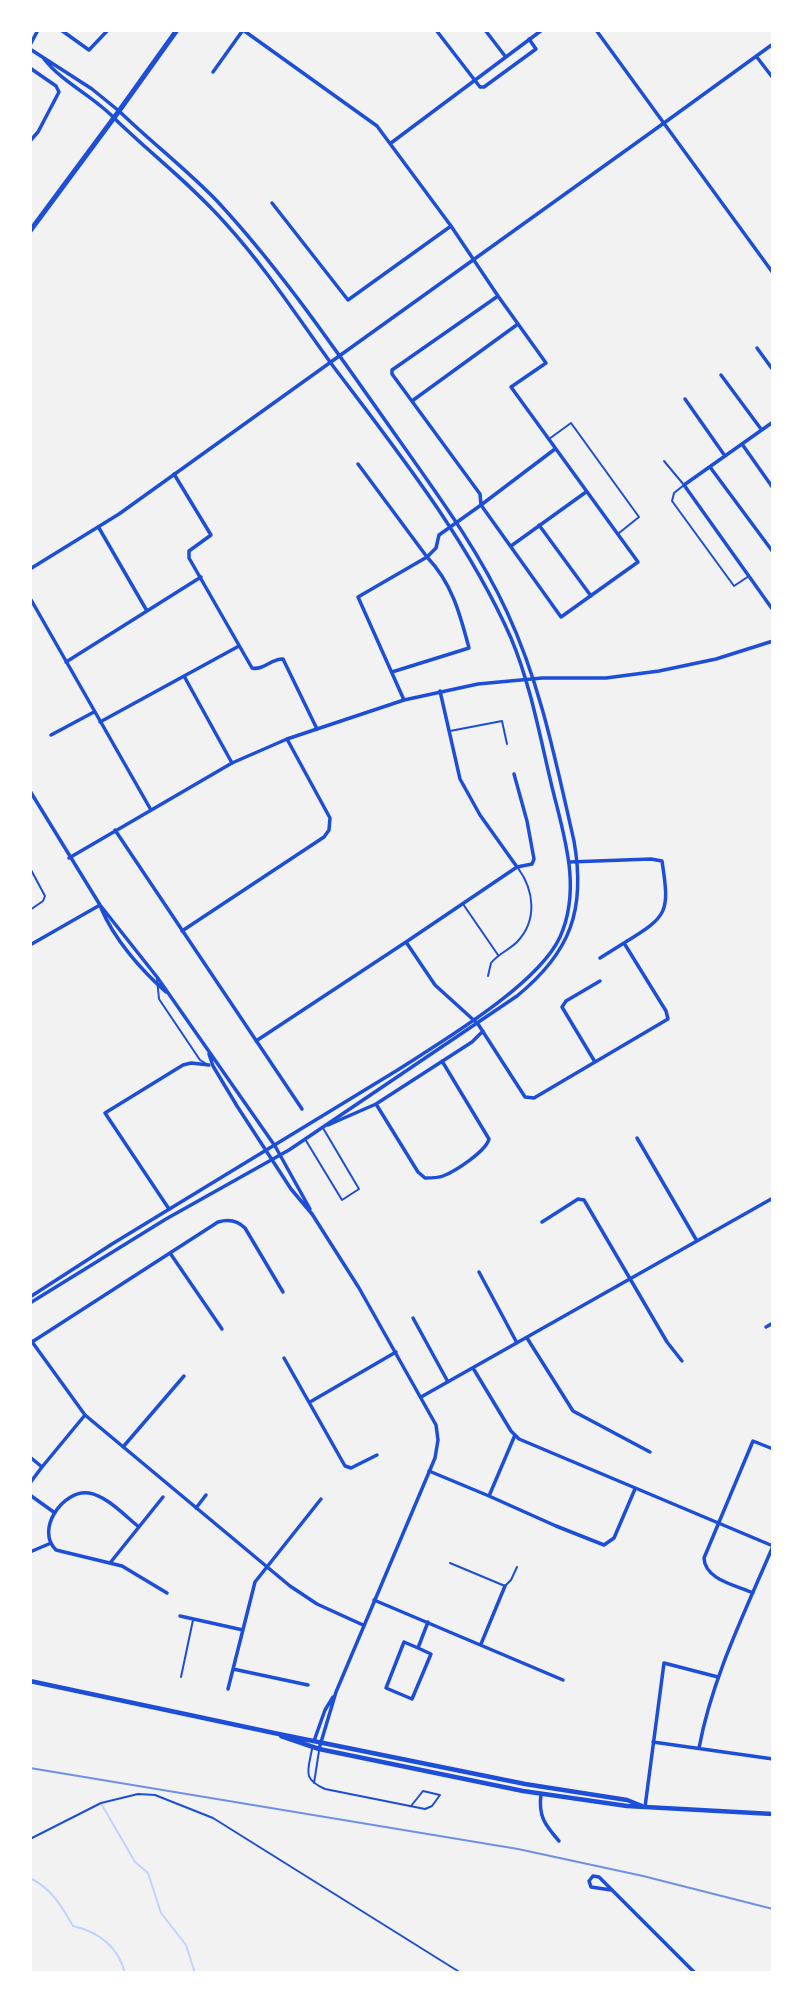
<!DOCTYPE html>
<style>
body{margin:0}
#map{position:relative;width:803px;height:2003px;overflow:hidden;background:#f2f2f2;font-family:"IBM Plex Sans",sans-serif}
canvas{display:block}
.frame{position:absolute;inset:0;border:32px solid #fff;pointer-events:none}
</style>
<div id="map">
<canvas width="803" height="2003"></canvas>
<div class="frame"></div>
</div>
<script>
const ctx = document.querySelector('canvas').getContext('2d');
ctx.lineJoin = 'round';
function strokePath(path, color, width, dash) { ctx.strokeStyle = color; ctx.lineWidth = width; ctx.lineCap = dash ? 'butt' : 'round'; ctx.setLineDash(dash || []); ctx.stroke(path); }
const stream = new Path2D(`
 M 102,1805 L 135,1862 L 148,1873 L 161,1913 L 186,1945 L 195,1973
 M 30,1878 C 52,1889 61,1905 73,1926 C 99,1932 118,1947 125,1973`);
const service = new Path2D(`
 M 549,439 L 571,423 L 639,517 L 619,533
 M 664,461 L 684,485 L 674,493 L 672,501 L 734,586 L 749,576
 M 450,731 L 502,721 L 507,744
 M 30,868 L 45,896 L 43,901 L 30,910
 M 463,904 L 498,955
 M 488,976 L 491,963 C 498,954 509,950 517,942 C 538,920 534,890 518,868
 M 157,979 L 159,999 L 200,1060 L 205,1063
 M 305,1139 L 342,1200 L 359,1189 L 323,1128
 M 450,1563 L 505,1586 L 511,1580 L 517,1567
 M 181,1677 L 193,1620
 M 312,1749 C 308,1771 302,1779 325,1789 L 425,1809 L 432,1806 L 440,1795 L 423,1791 L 411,1806
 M 314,1783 L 319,1751
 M 30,1839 L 101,1803 L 138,1794 L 155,1795 L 213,1818 L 461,1973`);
const minor = new Path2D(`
 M 61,30 L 89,50 L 108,30
 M 436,30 L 480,87 L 484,87 L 536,49 L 529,39
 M 485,30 L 505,56
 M 30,45 L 38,30
 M 30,49 L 92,89 L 119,111
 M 756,56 L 773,78
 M 44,59 C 63,83 93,96 114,118
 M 30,68 L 56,86 L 59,92 L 38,132 L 30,141
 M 213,72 L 243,30 L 377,126 L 451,226 L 498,296 L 392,370 L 392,374 L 480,494 L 481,505 L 439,535 L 436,548 L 427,557 C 452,583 460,614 469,648 L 392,672
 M 664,123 L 773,44
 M 391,143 L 542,30
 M 272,203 L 348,300 L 451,226
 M 498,296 L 546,363 L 511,387 L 638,562 L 561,617 L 481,505 L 555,449
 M 757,348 L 773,370
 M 721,375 L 761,429
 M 685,399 L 725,456
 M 412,401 L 518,324
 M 773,422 L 684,485 L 773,610
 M 742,444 L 773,488
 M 358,464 L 427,557 L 358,597 L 404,700
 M 710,467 L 773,552
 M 174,474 L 211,535 L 189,551 L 189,558 L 252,668 C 263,671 272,658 283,659 L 317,729
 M 539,525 L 591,596
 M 99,528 L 147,611
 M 511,546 L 586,492
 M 30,598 L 151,810
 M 66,662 L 201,577
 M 184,676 L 232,763
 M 440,691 L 460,779 L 480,815 L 517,867
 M 100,722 L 239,646
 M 51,735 L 94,712
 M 115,830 L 302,1109
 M 182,931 L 324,837 L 329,830 L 330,818 L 287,739
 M 406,942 L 517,867 L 532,864 L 534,859 L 527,821 L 514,774
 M 600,958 L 624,943
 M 256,1041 L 406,942 L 435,985 L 478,1024 L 525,1097 L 534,1098 L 668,1019 L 666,1011 L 624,943 C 668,916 670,913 662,861 L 651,859 L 569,862
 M 595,1062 L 562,1007 L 566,1001 L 600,981
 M 376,1104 L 418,1172 L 425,1178 C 431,1178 438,1178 443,1176 C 456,1171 486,1151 489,1139 L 442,1061
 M 328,1125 L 376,1104 L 472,1042 L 483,1031
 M 637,1138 L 697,1241
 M 169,1209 L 105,1113 L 183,1065 L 191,1063 L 209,1065
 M 542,1222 L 578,1199 L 584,1200 L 667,1342 L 682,1361
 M 170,1253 L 222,1329
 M 479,1272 L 517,1343
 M 413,1318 L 448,1382
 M 766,1327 L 773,1323
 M 527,1338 L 573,1411 L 650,1452
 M 30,1339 L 85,1415 L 290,1586 L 317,1604 L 363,1625
 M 32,1342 L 218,1222 C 228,1219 237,1220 245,1228 L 283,1292
 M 284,1358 L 345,1466 L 351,1468 L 377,1455
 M 473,1368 L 511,1431 L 519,1439 L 773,1546
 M 421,1397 L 773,1198
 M 310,1402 L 396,1352
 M 123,1447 L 184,1376
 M 30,1457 L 42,1467 L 85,1415
 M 429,1471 L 489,1496 L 515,1435
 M 30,1483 L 42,1467
 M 30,1495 L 55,1513
 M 489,1496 L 556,1526 L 604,1545 L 614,1538 L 635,1489
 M 196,1508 L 206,1495
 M 139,1527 C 125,1516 107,1496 89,1493 C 63,1489 35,1530 56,1550 L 122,1566 L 167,1593
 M 30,1552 L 51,1543
 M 110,1563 L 163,1497
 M 753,1593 C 736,1585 705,1580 704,1558 L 753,1441 L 773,1449
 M 374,1600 L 563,1680
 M 180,1616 L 243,1630
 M 481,1644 L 505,1586
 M 418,1648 L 431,1654 L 412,1699 L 386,1688 L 404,1642 L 418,1648 L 428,1622
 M 233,1669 L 308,1685
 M 228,1689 L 255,1582 L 321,1499
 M 653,1742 L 773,1759
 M 699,1748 C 712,1678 745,1612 773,1546
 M 541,1794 C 538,1816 545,1825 559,1841
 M 645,1807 L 664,1663 L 718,1677
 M 611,1890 L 591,1887 L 589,1881 L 593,1876 L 599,1877 L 695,1973`);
const tertiary = new Path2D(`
 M 596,30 L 773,273
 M 30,569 L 119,514 L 664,123
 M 30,791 L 100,905 L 157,977 L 275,1146 L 310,1209
 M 69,858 L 232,763 L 287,739 L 404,700 L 478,684 L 542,678 L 606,678 L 659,671 L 716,659 L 773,641
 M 101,908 C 114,939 141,970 166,992
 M 30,945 L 100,905
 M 209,1054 L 213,1066 L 237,1106 L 291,1189 L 312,1214 L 359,1288 L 436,1425 L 438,1440 L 435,1458 L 336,1692 L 319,1749
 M 30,1297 L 112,1244 L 396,1071 C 441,1042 538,985 560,937 C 582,888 564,836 552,787 C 540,737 531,686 511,638 C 467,539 398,452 333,366 C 298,318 266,268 226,224 C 192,185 151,154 114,118
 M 30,1303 L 166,1219 L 289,1150 L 517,996 C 571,952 586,909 574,841 C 556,763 541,685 507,612 C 478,549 437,494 397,437 C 340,357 284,273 217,201 C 186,169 151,142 119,111
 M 314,1741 L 325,1710 L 333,1697`);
const secondary = new Path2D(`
 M 30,1681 L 274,1733 L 525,1784 L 627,1800 L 642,1806
 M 281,1736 L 319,1749 L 523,1791 L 627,1806 L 773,1814`);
const primary = new Path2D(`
 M 30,231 L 119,111 L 177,30`);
const rail = new Path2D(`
 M 30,1768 L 518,1849 L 643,1876 L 773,1909`);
strokePath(stream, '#bfd3fe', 2);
strokePath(service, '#1d4ed8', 2);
strokePath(minor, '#1d4ed8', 3.5);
strokePath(tertiary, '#1d4ed8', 3.5);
strokePath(secondary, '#1d4ed8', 4.5);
strokePath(primary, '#1d4ed8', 5);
strokePath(rail, '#7290e2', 2);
</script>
